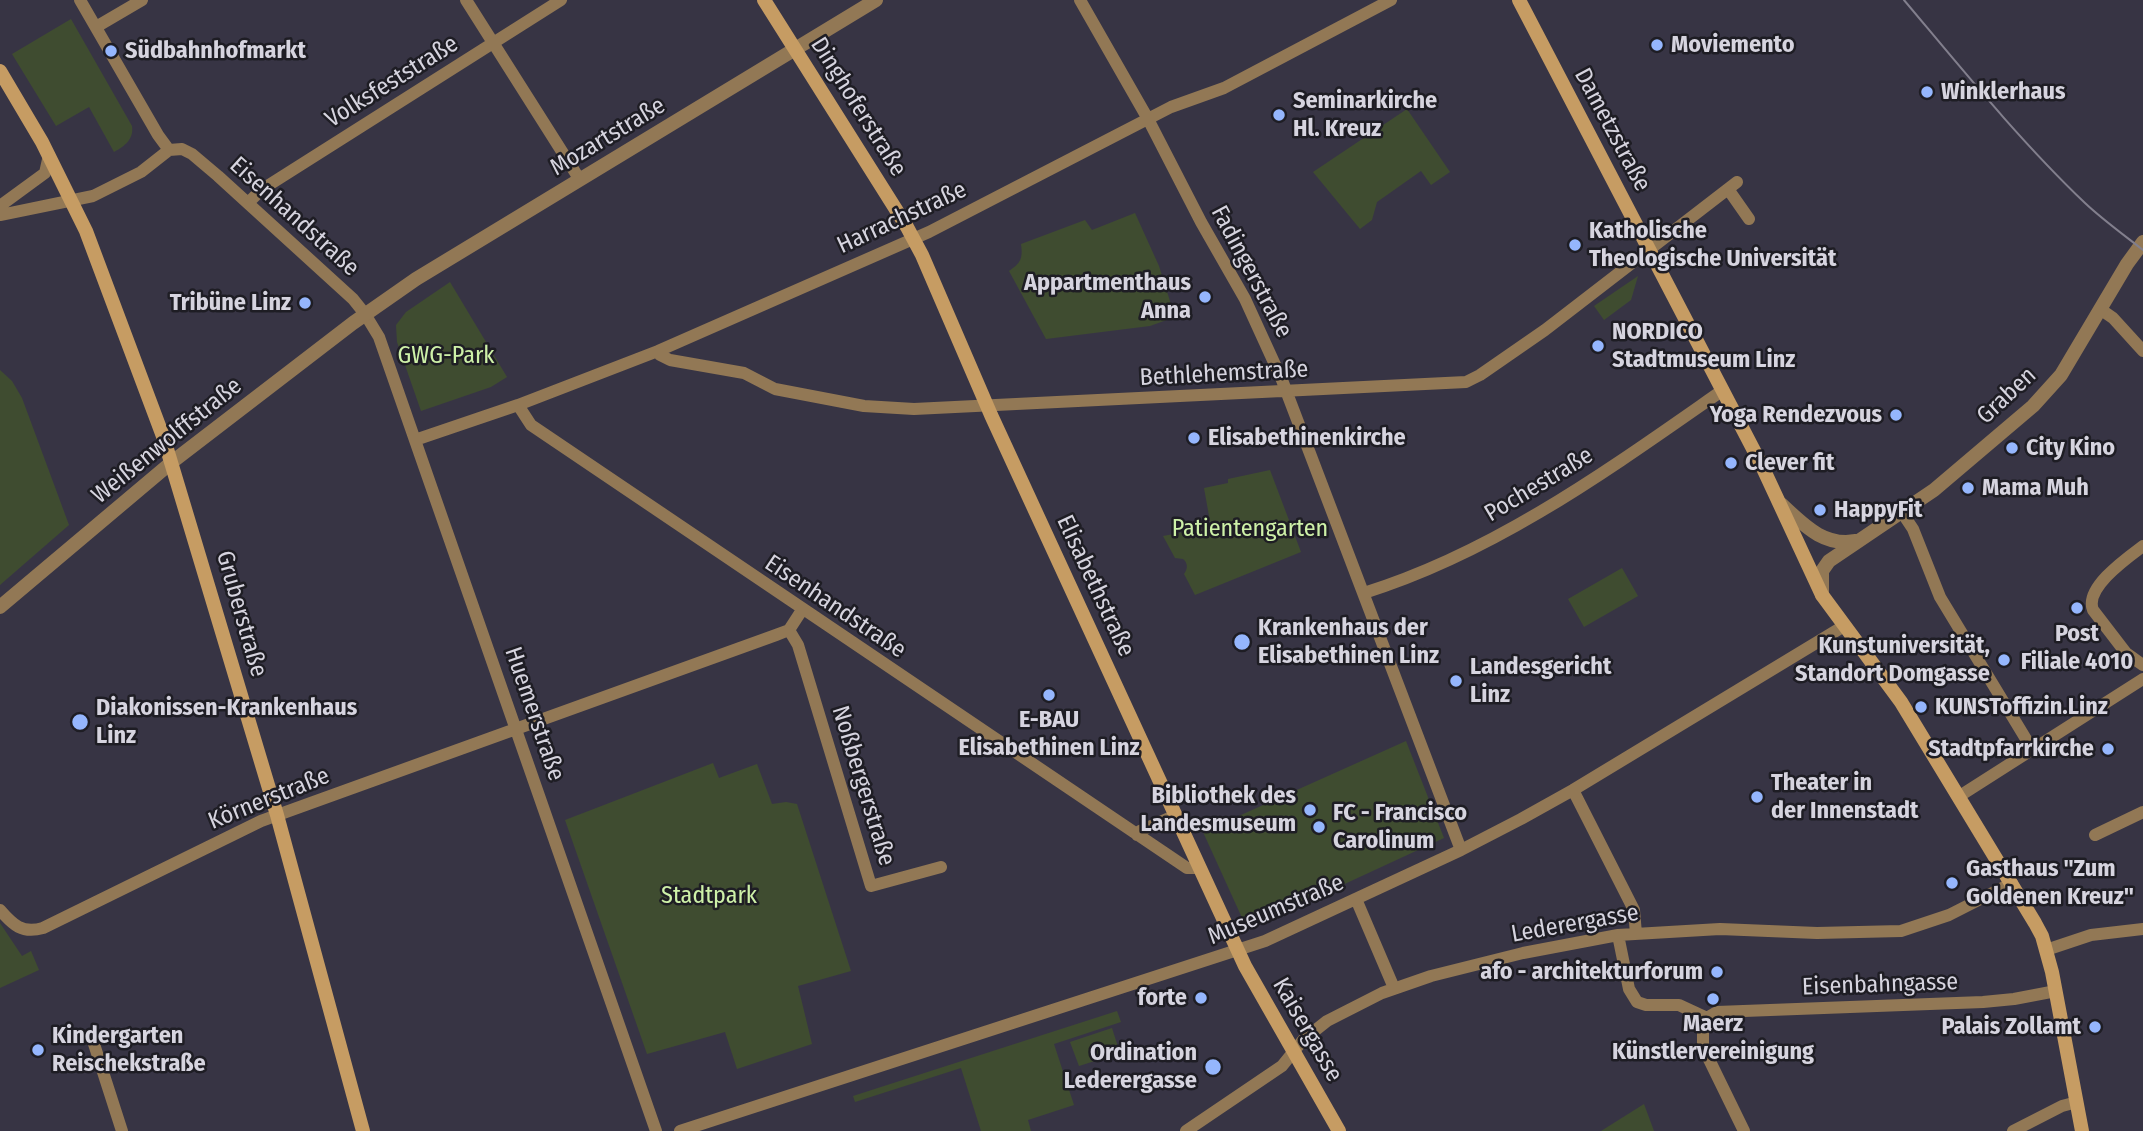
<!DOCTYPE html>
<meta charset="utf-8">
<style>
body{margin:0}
canvas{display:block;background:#373444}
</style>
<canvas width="2143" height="1131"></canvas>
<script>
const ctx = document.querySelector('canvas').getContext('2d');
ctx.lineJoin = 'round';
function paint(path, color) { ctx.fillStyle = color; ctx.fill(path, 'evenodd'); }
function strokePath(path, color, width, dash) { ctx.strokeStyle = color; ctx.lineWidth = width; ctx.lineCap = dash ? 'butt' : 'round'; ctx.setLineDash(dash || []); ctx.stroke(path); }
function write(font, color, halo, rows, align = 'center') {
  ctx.font = font + ' "Fira Sans Condensed",sans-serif'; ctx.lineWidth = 5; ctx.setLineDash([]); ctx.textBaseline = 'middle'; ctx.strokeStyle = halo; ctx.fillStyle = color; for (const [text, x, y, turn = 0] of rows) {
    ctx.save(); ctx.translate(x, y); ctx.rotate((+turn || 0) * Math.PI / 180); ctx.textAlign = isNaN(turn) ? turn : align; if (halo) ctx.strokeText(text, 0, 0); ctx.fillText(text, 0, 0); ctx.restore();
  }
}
const green = new Path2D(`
 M 71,19 L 132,126 C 134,139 125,146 114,152 L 89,107 L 56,126 L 12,54 Z
 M 1407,109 L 1450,172 L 1431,185 L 1421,171 L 1377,202 L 1372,220 L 1360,229 L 1313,172 Z
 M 1135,213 L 1159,266 L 1175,317 L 1150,326 L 1046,339 L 1009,271 C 1021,263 1023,258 1021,244 L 1085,220 L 1092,230 Z
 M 1638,276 L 1631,300 L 1604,320 L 1594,306 Z
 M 450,282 L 507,377 L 491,387 L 421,411 L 397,342 L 396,325 L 406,312 Z
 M 0,370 L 12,381 L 22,398 L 69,525 L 0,585 Z
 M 1270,470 L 1301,552 L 1195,595 L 1184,574 C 1188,569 1188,563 1183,559 L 1175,558 L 1163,536 L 1211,527 L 1204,488 L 1228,483 L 1228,479 Z
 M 1622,568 L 1638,596 L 1584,627 L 1568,599 Z
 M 1406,741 L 1444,838 L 1256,925 L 1243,920 L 1203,832 Z
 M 713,763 L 719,778 L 757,764 L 772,804 L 786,802 L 797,804 L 851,971 L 798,986 L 812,1044 L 737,1069 L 725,1032 L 647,1054 L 565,820 Z
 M 0,923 L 22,956 L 31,951 L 39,970 L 0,988 Z
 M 1117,1011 L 1121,1022 L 1054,1044 L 1074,1105 L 1028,1120 L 1031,1131 L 981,1131 L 961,1068 L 855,1102 L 853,1096 Z
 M 1112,1028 L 1120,1053 L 1079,1066 L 1070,1042 Z
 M 1644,1104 L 1654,1131 L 1601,1131 Z`);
const minor = new Path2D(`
 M 80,0 L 158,135 L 169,150
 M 466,0 L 580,180
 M 1080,0 L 1148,119 L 1201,222 L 1245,299 L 1282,380 L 1461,850
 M 96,27 L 142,0
 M 1728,189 L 1749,219
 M 248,203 L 261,190 L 561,0
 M 0,206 L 45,173 L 49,155
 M 0,215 L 93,196 L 141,172 L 169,150 L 182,149 L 192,154 L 218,176 L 353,299 L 365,314 L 379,337 L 656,1131
 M 2100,309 L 2113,318 L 2143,351
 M 658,351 L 660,355 L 670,360 L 744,373 L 775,389 L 864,406 L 914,409 L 1466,382 L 1480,375 L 1545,330 L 1737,182
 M 518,405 L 531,425 L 1187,868 L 1200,868
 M 415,440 L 518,405 L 658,351 L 929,232 L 1171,107 L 1224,88 L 1391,0
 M 1903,514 L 1913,529 L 1940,597 L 2032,749
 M 2143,546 C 2127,558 2084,588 2093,610 L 2126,653 L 2143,665
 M 1364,593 C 1496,552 1611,468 1723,390
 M 789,630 L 798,645 L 871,886 L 941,867
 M 1573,790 L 1634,910 L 1636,934
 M 1958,797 L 2143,679
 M 1137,835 L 1140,831 L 1176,815
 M 2095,835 L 2143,812
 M 1356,899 L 1394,988
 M 0,910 C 13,925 22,934 43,928 L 261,821 L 776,635 L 789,630 L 802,610
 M 1618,935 L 1629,989 L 1637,1002 L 1646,1005 L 1679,1005 L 1707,1018 L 1703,1027 L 1703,1047 L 1744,1131
 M 2046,950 L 2091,935 L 2143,929
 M 1707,1018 L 1717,1012 L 1983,1002 L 2014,999 L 2056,991
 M 94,1044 L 122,1131
 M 680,1131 L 1265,941 L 1461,850 L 1521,819 L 1573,790 L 1844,626
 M 1186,1131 L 1282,1066 L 1303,1040 L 1327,1021 L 1382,993 L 1431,976 L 1523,953 L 1618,935 L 1720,929 L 1817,933 L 1901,931 L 1949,915 L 2012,883
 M 2013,1131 L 2062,1106 L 2077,1102`);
const tertiary = new Path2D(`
 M 1781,504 C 1803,524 1823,547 1856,541
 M 1822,595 L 1822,571 L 1829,561 L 1934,490 L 2033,406 L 2061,375 L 2127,264 L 2143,242
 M 0,607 L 172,462 L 353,323 L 416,279 L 876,0`);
const secondary = new Path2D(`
 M 764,0 L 907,227 L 922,255 L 991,415 L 1245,966 L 1339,1131
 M 1519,0 L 1762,466 L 1822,595 L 1901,702 L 2035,923 L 2042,936 L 2052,972 L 2082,1131
 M 0,71 L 42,142 L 86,231 L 164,439 L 277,815 L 363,1131`);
const tram = new Path2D(`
 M 1904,0 C 1962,69 2020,141 2085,203 C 2103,220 2124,235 2143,250`);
const markers = [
 [1657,45,7,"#95b6fd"],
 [111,51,7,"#95b6fd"],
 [1927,92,7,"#95b6fd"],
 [1279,115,7,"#95b6fd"],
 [1575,245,7,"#95b6fd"],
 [1205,297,7,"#95b6fd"],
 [305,303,7,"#95b6fd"],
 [1598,346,7,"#95b6fd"],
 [1896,415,7,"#95b6fd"],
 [1194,438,7,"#95b6fd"],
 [2012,448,7,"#95b6fd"],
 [1731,463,7,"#95b6fd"],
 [1968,488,7,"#95b6fd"],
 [1820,510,7,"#95b6fd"],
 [2077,608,7,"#95b6fd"],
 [1242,642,9,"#95b6fd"],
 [2004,660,7,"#95b6fd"],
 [1456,681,7,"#95b6fd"],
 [1049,695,7,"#95b6fd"],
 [1921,707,7,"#95b6fd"],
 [80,722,9,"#95b6fd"],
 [2108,749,7,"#95b6fd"],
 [1757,797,7,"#95b6fd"],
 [1310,810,7,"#95b6fd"],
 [1319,827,7,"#95b6fd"],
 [1952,883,7,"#95b6fd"],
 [1717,972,7,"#95b6fd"],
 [1201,998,7,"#95b6fd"],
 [1713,999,7,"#95b6fd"],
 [2095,1027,7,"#95b6fd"],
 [38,1050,7,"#95b6fd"],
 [1213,1067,9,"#95b6fd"]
];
const poiNames = [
 ["Moviemento",1671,45],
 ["Südbahnhofmarkt",125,51],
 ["Winklerhaus",1941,92],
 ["Seminarkirche",1293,101],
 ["Hl. Kreuz",1293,129],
 ["Katholische",1589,231],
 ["Theologische Universität",1589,259],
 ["Appartmenthaus",1191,283,"right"],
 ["Anna",1191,311,"right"],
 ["Tribüne Linz",291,303,"right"],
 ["NORDICO",1612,332],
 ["Stadtmuseum Linz",1612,360],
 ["Yoga Rendezvous",1882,415,"right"],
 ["Elisabethinenkirche",1208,438],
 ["City Kino",2026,448],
 ["Clever fit",1745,463],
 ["Mama Muh",1982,488],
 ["HappyFit",1834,510],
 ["Krankenhaus der",1258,628],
 ["Elisabethinen Linz",1258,656],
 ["Post",2077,634,"center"],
 ["Filiale 4010",2077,662,"center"],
 ["Kunstuniversität,",1990,646,"right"],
 ["Standort Domgasse",1990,674,"right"],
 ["Landesgericht",1470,667],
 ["Linz",1470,695],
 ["KUNSToffizin.Linz",1935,707],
 ["Diakonissen-Krankenhaus",96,708],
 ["Linz",96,736],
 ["E-BAU",1049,720,"center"],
 ["Elisabethinen Linz",1049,748,"center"],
 ["Stadtpfarrkirche",2094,749,"right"],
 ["Theater in",1771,783],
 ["der Innenstadt",1771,811],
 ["Bibliothek des",1296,796,"right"],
 ["Landesmuseum",1296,824,"right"],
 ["FC - Francisco",1333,813],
 ["Carolinum",1333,841],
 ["Gasthaus \"Zum",1966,869],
 ["Goldenen Kreuz\"",1966,897],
 ["afo - architekturforum",1703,972,"right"],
 ["forte",1187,998,"right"],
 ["Maerz",1713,1024,"center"],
 ["Künstlervereinigung",1713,1052,"center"],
 ["Palais Zollamt",2081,1027,"right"],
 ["Kindergarten",52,1036],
 ["Reischekstraße",52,1064],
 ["Ordination",1197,1053,"right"],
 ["Lederergasse",1197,1081,"right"]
];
const streetNames = [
 ["Volksfeststraße",392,82,-32],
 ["Dinghoferstraße",858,107,58],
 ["Dametzstraße",1612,130,62],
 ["Mozartstraße",608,137,-31],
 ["Eisenhandstraße",294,217,42],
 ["Harrachstraße",902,218,-25],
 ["Fadingerstraße",1251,272,62],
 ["Bethlehemstraße",1224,374,-3],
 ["Graben",2007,396,-43],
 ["Weißenwolffstraße",167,441,-39],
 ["Pochestraße",1539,485,-31],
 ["Elisabethstraße",1095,586,65],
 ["Eisenhandstraße",835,607,34],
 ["Gruberstraße",241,614,74],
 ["Huemerstraße",534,714,71],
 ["Noßbergerstraße",863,786,73],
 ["Körnerstraße",269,799,-22],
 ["Museumstraße",1276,910,-23],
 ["Lederergasse",1575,924,-10],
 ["Eisenbahngasse",1880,985,-2],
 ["Kaisergasse",1307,1030,60]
];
const parkNames = [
 ["GWG-Park",446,356],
 ["Patientengarten",1250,529],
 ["Stadtpark",709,896]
];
paint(green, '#3f4c30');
strokePath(minor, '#927855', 12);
strokePath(tertiary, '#927855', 14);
strokePath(secondary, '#c69c63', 14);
strokePath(tram, '#827f8d', 2);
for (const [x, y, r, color] of markers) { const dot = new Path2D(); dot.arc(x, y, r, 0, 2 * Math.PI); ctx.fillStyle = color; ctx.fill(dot); strokePath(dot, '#1e1d24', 2.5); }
write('bold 24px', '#d6d4df', '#1e1d24', poiNames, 'left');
write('24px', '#d6d4df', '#1e1d24', streetNames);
write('24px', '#cef1a8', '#1e1d24', parkNames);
</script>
